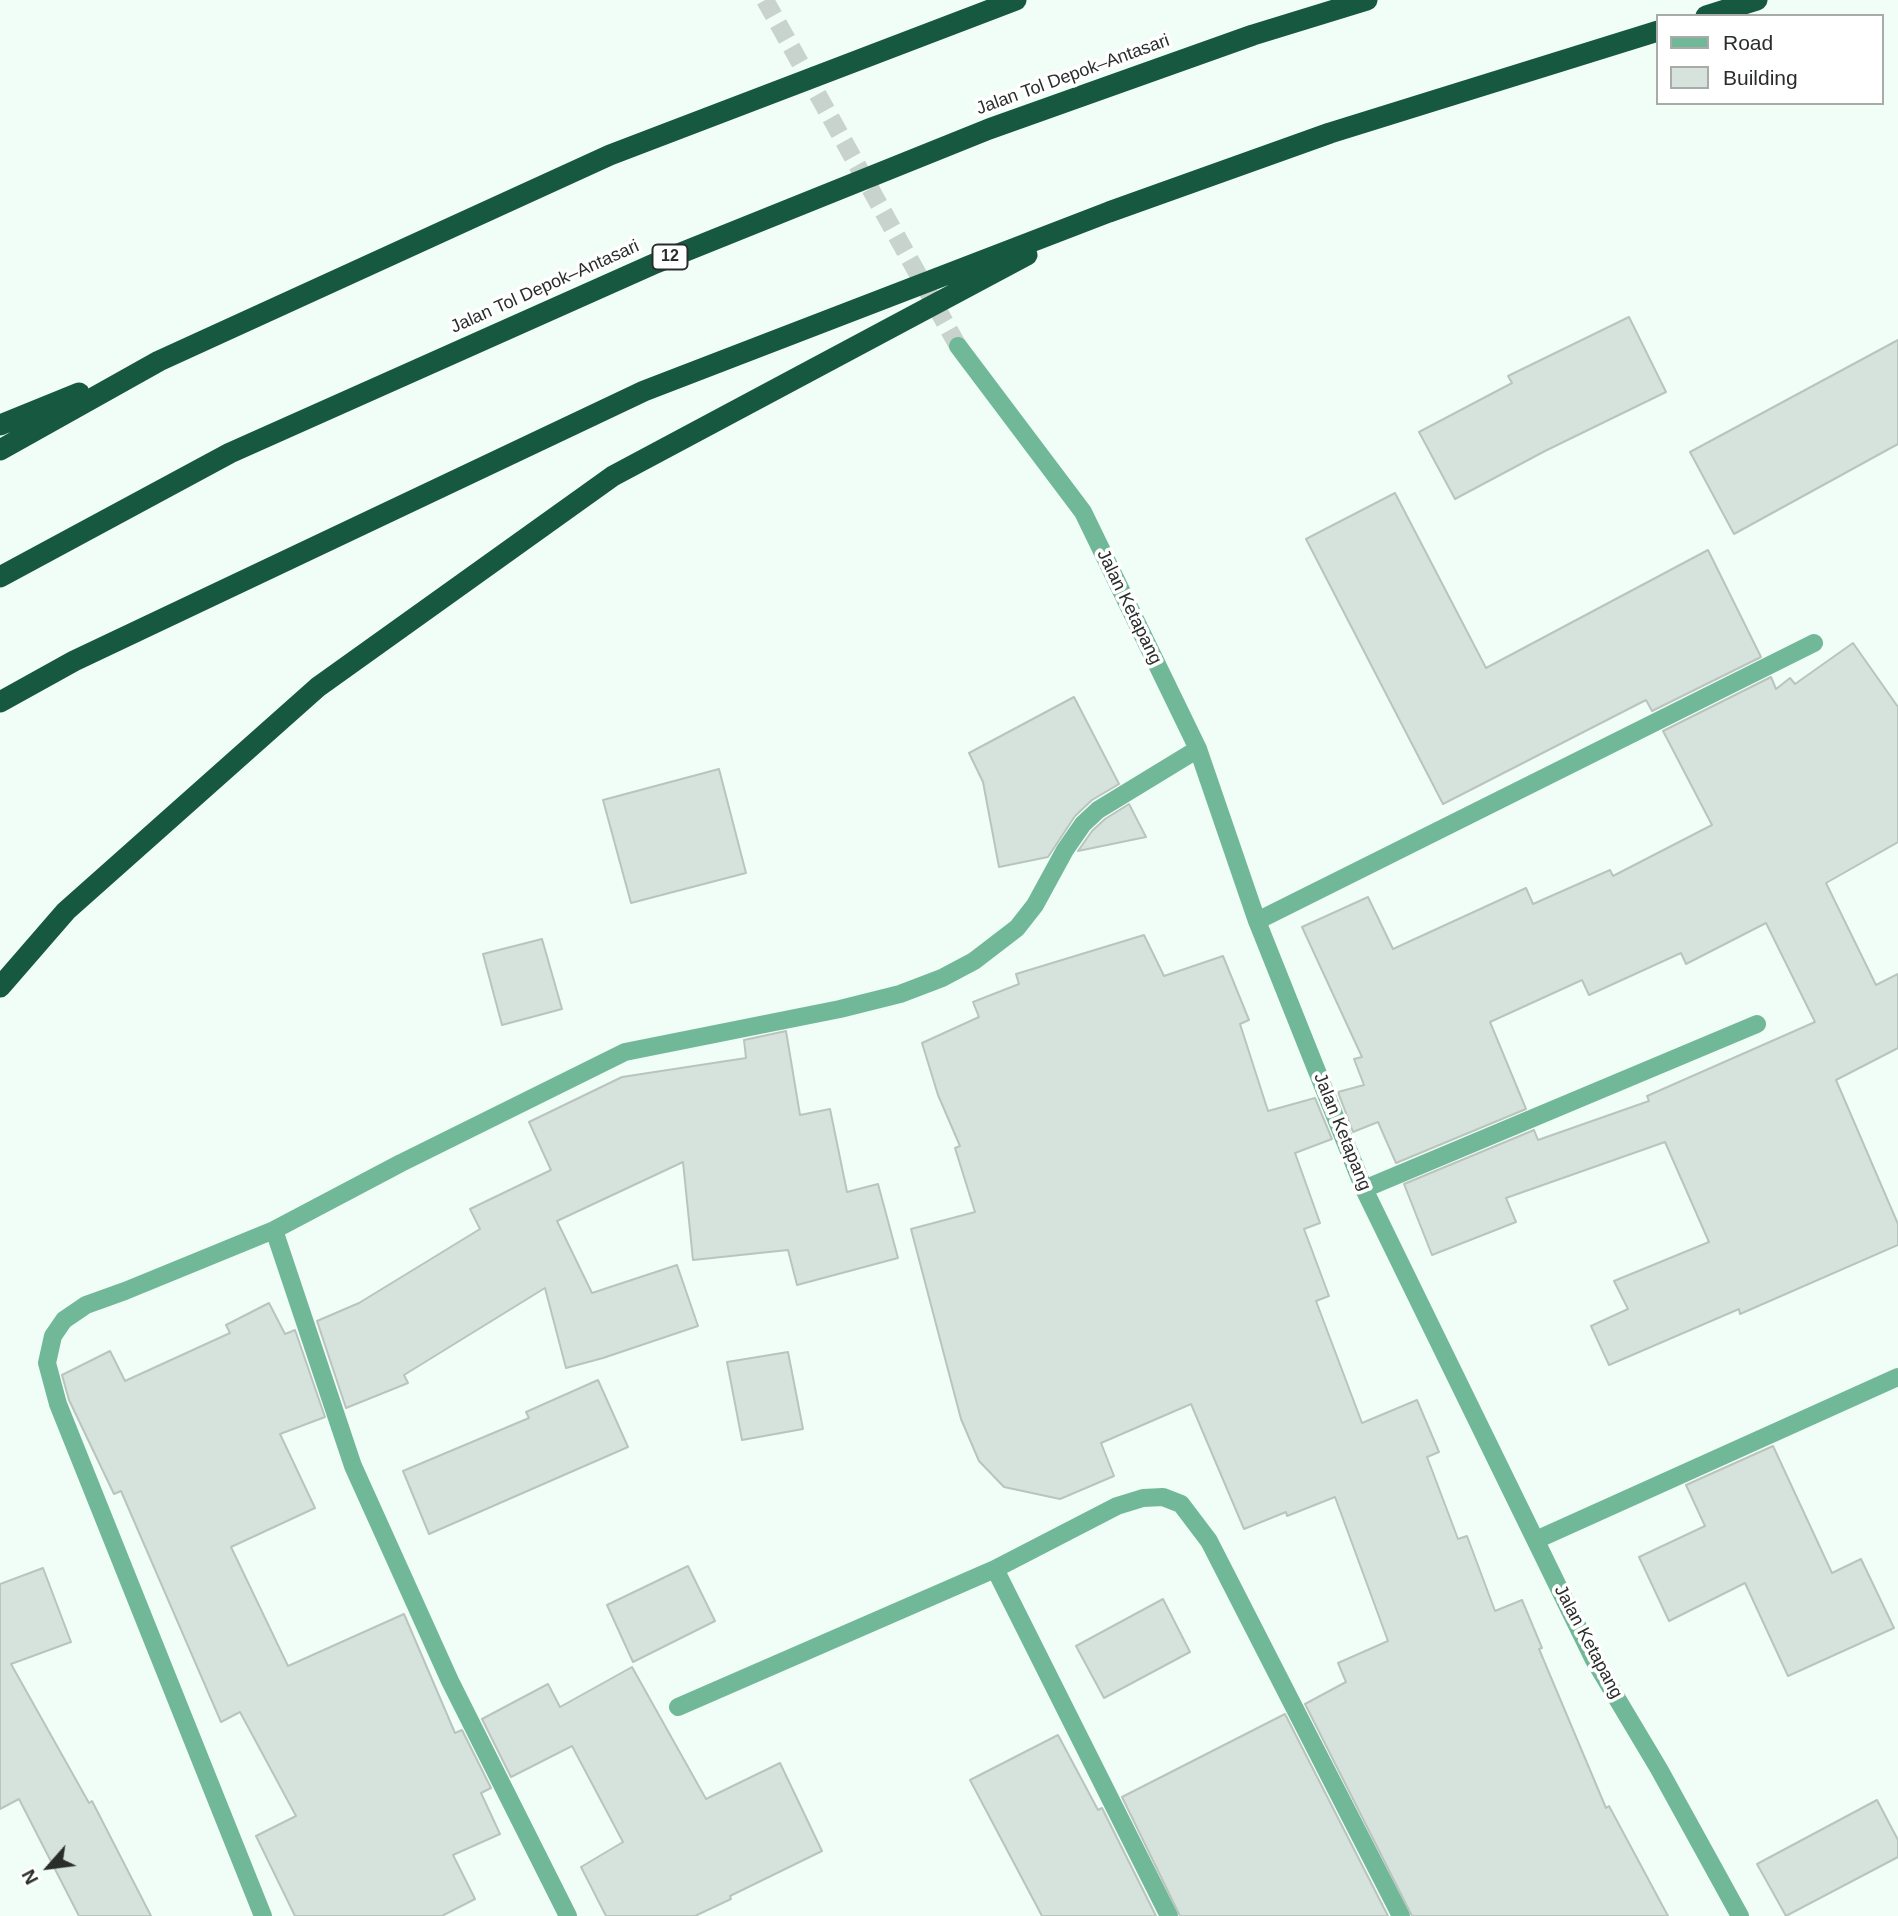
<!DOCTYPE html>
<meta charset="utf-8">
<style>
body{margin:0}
#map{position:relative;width:1898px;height:1916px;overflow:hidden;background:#f1fdf7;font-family:Arial,sans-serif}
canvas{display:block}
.legend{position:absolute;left:1656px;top:14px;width:228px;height:91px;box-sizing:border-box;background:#fff;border:2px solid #a9abaa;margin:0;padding:9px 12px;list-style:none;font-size:21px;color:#292d2b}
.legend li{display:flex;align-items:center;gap:14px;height:35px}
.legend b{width:35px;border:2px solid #a9abaa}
.north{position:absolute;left:14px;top:1832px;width:70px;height:70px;-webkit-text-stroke:5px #fff;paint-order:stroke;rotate:242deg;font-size:19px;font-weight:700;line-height:28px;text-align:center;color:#292d2b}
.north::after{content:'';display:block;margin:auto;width:24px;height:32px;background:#292d2b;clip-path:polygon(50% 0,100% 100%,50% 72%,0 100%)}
</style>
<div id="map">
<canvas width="1898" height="1916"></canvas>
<ul class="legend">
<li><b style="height:9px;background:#71b899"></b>Road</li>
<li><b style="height:19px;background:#d6e2dc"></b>Building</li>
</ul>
<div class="north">N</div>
</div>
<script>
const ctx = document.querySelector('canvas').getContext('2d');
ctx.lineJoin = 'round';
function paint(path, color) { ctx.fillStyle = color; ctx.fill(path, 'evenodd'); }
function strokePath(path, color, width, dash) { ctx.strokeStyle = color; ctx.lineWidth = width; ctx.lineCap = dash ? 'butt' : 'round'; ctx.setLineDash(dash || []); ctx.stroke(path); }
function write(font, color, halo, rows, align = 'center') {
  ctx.font = font + ' Arial,sans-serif'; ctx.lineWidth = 7; ctx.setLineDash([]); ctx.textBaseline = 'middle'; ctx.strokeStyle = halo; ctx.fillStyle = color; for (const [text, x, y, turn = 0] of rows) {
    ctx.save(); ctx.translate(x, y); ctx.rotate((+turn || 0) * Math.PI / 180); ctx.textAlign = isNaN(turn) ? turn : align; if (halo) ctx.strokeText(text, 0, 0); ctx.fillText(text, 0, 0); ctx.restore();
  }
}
const building = new Path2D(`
 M 1629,317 L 1666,392 L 1545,451 L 1455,499 L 1419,432 L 1512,383 L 1508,376 Z
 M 1898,340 L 1898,444 L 1734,534 L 1690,452 Z
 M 1395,493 L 1486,668 L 1708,550 L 1761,657 L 1652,711 L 1646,700 L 1443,804 L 1306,539 Z
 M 1853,643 L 1898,707 L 1898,842 L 1826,883 L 1876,985 L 1898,974 L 1898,1048 L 1836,1080 L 1898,1224 L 1898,1245 L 1740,1314 L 1739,1309 L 1609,1365 L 1591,1326 L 1628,1309 L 1614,1281 L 1709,1242 L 1665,1142 L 1506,1198 L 1516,1222 L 1432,1255 L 1404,1184 L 1534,1130 L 1538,1140 L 1649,1101 L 1647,1096 L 1815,1022 L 1766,923 L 1686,964 L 1681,953 L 1589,995 L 1582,980 L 1490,1022 L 1526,1109 L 1396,1163 L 1378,1122 L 1353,1132 L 1338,1092 L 1364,1085 L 1354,1059 L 1362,1057 L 1302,927 L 1368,897 L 1393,949 L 1526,888 L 1533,904 L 1610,870 L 1613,876 L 1712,825 L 1663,731 L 1771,677 L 1776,689 L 1790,678 L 1795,684 Z
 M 1074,697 L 1119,784 L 1092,800 L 1075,816 L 1048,857 L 999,867 L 983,782 L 969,753 Z
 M 719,769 L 746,873 L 631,903 L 603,800 Z
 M 1129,804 L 1146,837 L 1078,851 L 1092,831 L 1105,819 Z
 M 1144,935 L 1164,976 L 1223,956 L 1249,1020 L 1240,1024 L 1268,1111 L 1315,1098 L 1332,1139 L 1295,1153 L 1320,1223 L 1304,1229 L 1329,1296 L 1316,1301 L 1362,1423 L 1417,1400 L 1439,1452 L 1427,1457 L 1458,1539 L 1467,1536 L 1495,1611 L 1522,1600 L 1542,1648 L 1539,1649 L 1606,1808 L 1609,1806 L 1668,1916 L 1412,1916 L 1305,1704 L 1346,1682 L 1338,1663 L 1388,1641 L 1335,1497 L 1287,1516 L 1286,1512 L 1244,1529 L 1191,1404 L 1101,1443 L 1114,1476 L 1060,1499 L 1004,1487 L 979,1461 L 961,1419 L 911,1229 L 975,1212 L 955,1148 L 960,1146 L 938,1095 L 922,1043 L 979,1017 L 973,1002 L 1019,984 L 1016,974 Z
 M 542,939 L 562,1009 L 502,1025 L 483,954 Z
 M 786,1031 L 800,1115 L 830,1109 L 847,1192 L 878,1184 L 898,1258 L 797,1285 L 788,1250 L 693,1260 L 683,1162 L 557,1221 L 592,1293 L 677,1265 L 698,1326 L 603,1358 L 566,1368 L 545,1288 L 404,1375 L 408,1383 L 346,1408 L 317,1321 L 359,1303 L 480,1229 L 470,1209 L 551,1170 L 529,1122 L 622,1077 L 746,1058 L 744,1040 Z
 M 269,1303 L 285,1334 L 295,1330 L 325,1417 L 280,1434 L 315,1508 L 231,1547 L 288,1666 L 404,1614 L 455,1733 L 462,1730 L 491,1788 L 481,1793 L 500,1834 L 453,1855 L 475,1899 L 442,1916 L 295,1916 L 256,1836 L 296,1816 L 240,1712 L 221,1722 L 121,1491 L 114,1494 L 69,1400 L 62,1375 L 110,1351 L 125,1381 L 230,1333 L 226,1325 Z
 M 788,1352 L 803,1429 L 742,1440 L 727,1362 Z
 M 598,1380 L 628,1447 L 429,1534 L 403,1471 L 529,1418 L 526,1412 Z
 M 1773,1446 L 1832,1573 L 1861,1559 L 1894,1628 L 1788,1676 L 1745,1583 L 1669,1621 L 1639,1557 L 1705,1526 L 1686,1485 Z
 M 688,1566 L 715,1621 L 633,1662 L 607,1605 Z
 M 43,1568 L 71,1642 L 11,1664 L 89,1803 L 92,1801 L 151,1916 L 79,1916 L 19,1799 L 0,1809 L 0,1584 Z
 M 1163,1599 L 1190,1652 L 1104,1698 L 1076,1646 Z
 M 632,1667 L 706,1799 L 780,1763 L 822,1851 L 730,1896 L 731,1899 L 695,1916 L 606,1916 L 581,1867 L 623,1842 L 572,1746 L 511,1777 L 482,1719 L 548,1684 L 560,1707 Z
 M 1285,1714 L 1388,1916 L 1180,1916 L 1122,1797 Z
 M 1058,1735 L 1098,1810 L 1102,1808 L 1156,1916 L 1042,1916 L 970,1780 Z
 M 1877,1800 L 1898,1840 L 1898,1857 L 1786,1916 L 1757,1864 Z`);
const streetTunnel = new Path2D(`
 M 765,0 L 958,346`);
const street = new Path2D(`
 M 958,346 L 1083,512 L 1198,749 L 1257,921 L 1364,1189 L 1594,1660 L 1659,1769 L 1740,1916
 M 1257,921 L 1814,643
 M 1364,1189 L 1757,1024
 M 274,1230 L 353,1466 L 450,1681 L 568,1916
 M 1536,1540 L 1898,1377
 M 995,1569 L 1169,1916
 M 678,1707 L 995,1569 L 1117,1506 L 1143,1498 L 1163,1497 L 1181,1504 L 1209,1541 L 1401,1916
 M 263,1916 L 58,1404 L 47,1363 L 53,1336 L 64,1320 L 86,1305 L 125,1291 L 274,1230 L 401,1163 L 625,1052 L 840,1009 L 900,994 L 942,978 L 974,961 L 1017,928 L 1035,905 L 1065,850 L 1083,824 L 1098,810 L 1198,749`);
const highway = new Path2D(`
 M 1706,16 L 1757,0
 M 0,425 L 79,393
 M 0,450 L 159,361 L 610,155 L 1016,0
 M 0,577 L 230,453 L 656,263 L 989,129 L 1253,35 L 1367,0
 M 0,702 L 74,661 L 644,391 L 1109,212 L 1330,133 L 1658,31
 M 0,987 L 66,911 L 318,687 L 613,476 L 1027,255`);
const shields = [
 [670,257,35]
];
const shieldNames = [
 ["12",670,257]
];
const streetNames = [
 ["Jalan Tol Depok–Antasari",1073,75,-20],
 ["Jalan Tol Depok–Antasari",545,287,-24],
 ["Jalan Ketapang",1129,607,64],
 ["Jalan Ketapang",1342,1132,68],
 ["Jalan Ketapang",1588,1642,62]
];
paint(building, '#d6e2dc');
strokePath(building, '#b9c4be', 2);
strokePath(streetTunnel, '#c9d3ce', 18, [18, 9]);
strokePath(street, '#71b899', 18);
strokePath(highway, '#175841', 21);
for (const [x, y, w] of shields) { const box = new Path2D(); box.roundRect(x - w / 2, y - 12.5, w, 25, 5); ctx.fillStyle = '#fff'; ctx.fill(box); strokePath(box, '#292d2b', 2); }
write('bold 16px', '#292d2b', null, shieldNames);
write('18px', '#292d2b', '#fff', streetNames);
</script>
